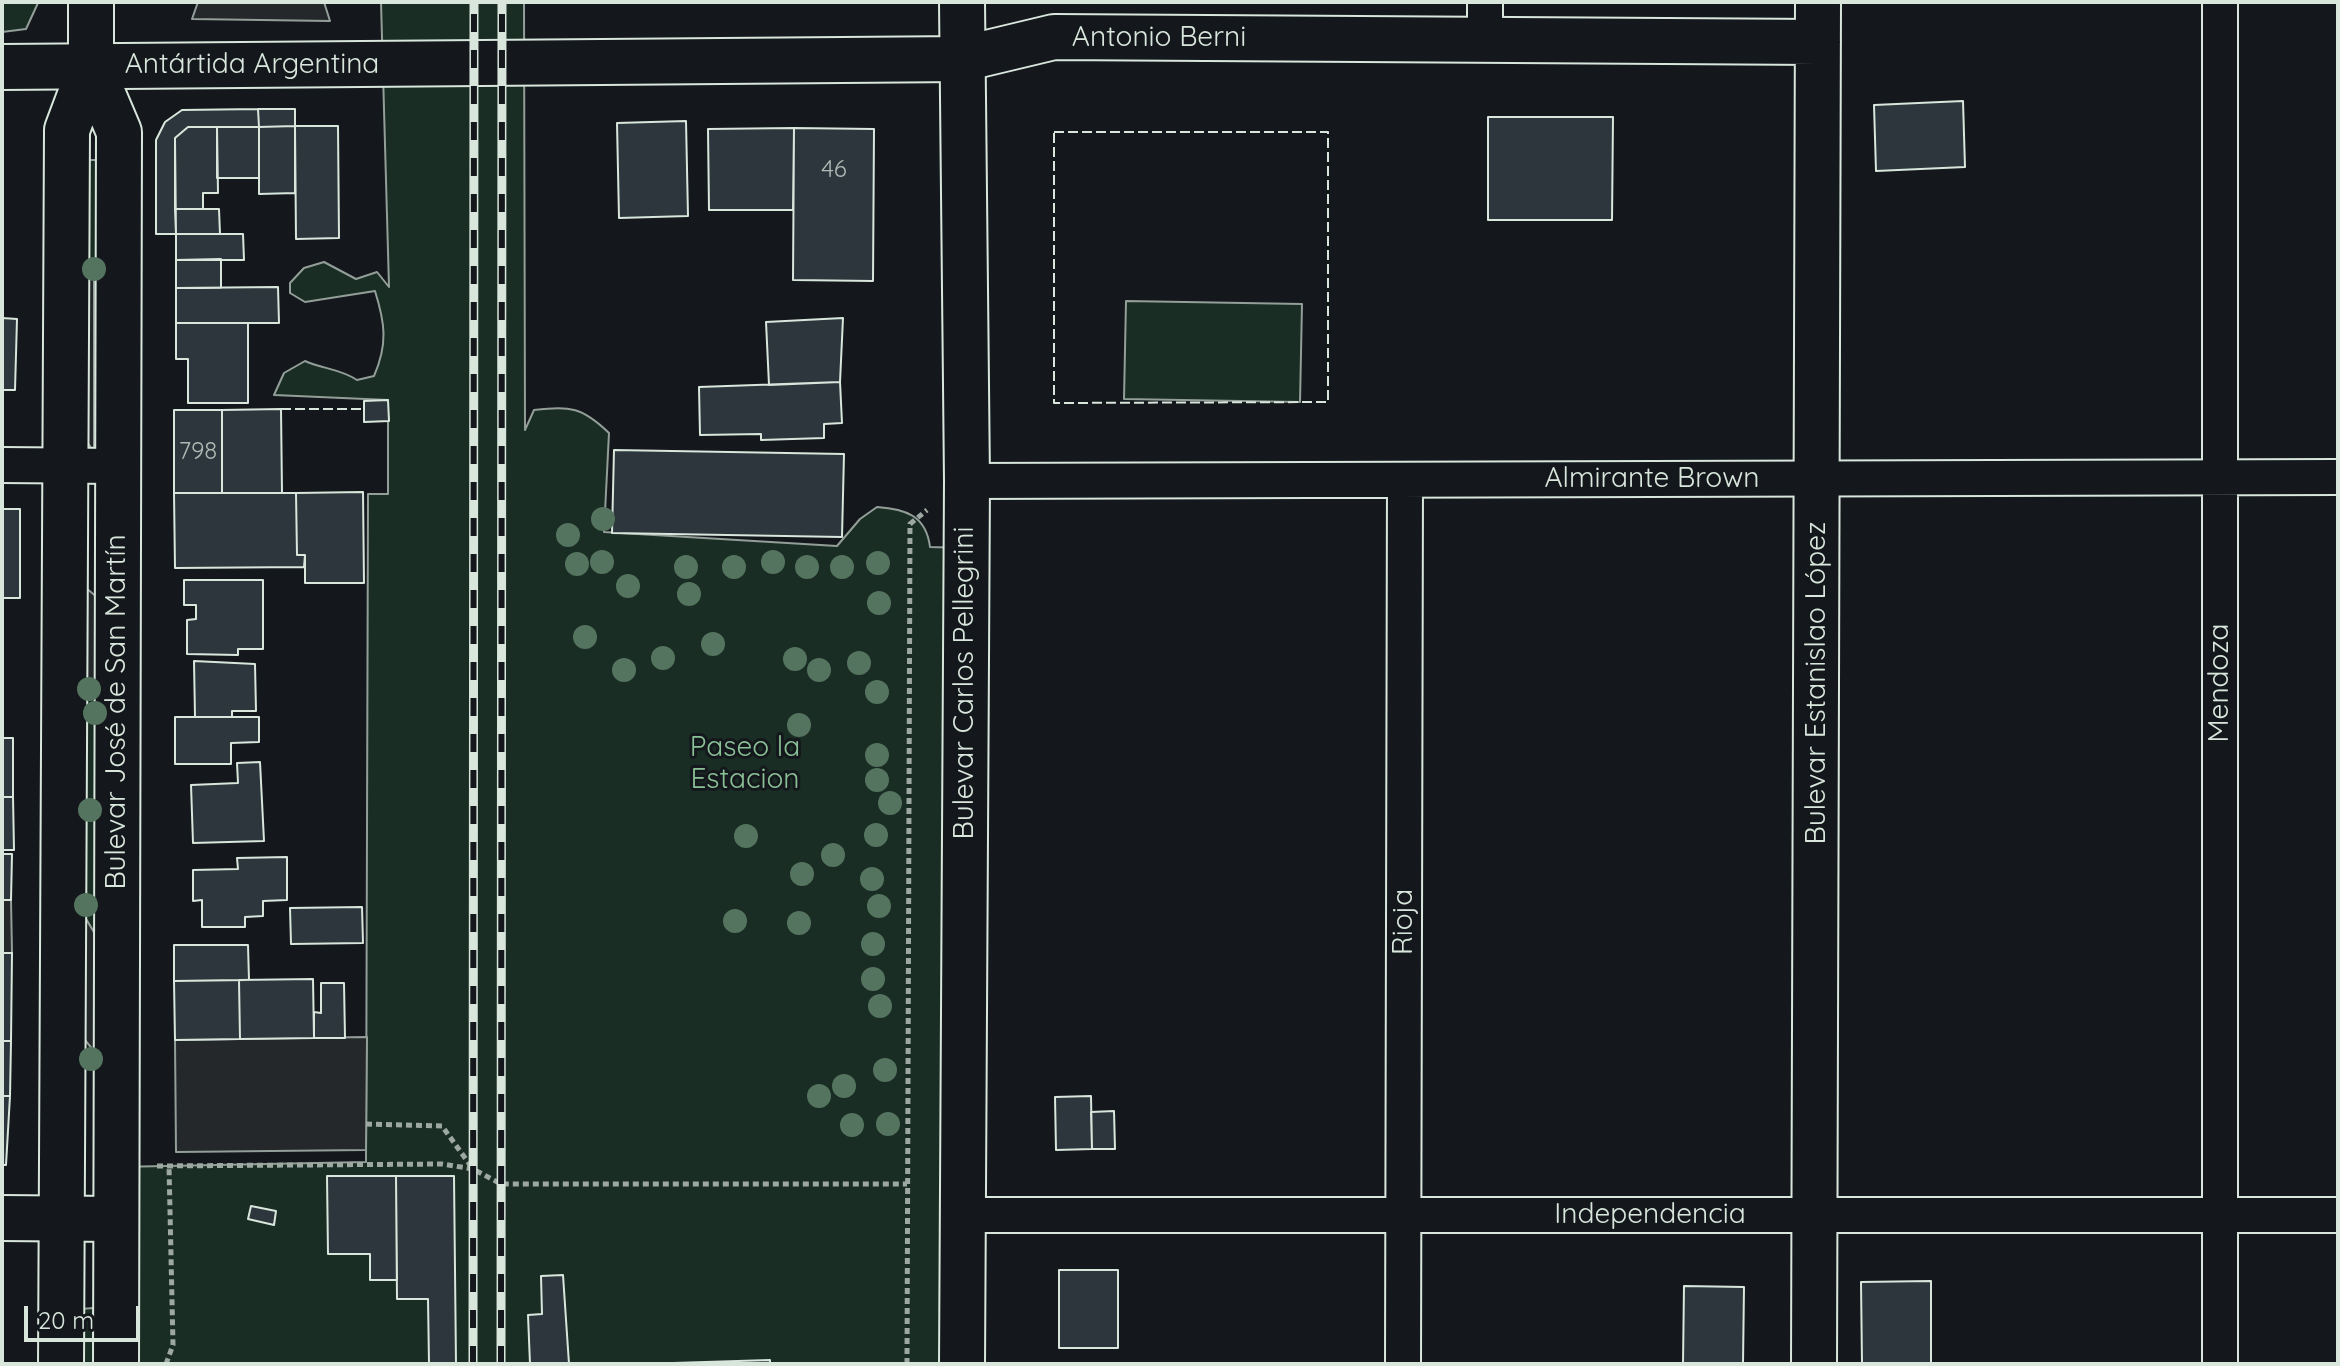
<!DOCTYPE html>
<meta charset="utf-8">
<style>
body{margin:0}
#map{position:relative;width:2340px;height:1366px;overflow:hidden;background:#14181c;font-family:Quicksand,sans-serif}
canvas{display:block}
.frame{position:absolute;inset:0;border:4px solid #d8e6dc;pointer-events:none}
.scale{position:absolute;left:24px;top:1306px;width:116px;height:36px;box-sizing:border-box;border:4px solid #d8e6dc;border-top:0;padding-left:10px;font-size:24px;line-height:28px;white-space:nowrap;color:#d8e6dc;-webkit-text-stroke:6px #14181c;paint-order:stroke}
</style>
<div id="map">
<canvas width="2340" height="1366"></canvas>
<div class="frame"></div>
<div class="scale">20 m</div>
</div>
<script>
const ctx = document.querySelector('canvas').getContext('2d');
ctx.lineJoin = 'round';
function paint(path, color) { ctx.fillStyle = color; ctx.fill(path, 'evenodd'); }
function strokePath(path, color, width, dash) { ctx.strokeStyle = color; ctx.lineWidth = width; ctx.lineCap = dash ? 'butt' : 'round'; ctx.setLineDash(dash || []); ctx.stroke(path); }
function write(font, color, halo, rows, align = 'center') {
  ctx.font = font + ' Quicksand,sans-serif'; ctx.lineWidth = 6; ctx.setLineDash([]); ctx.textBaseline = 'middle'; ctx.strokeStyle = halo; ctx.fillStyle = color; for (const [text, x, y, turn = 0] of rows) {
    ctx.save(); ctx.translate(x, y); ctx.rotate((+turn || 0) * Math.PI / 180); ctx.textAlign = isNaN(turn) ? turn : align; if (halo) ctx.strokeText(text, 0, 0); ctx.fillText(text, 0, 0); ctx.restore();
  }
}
const green = new Path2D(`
 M 2,2 L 38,2 L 38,3 L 26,29 L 2,32 Z
 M 381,2 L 524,2 L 525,430 L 534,410 C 571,406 582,407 609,433 L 604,532 L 837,546 L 860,519 L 877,507 C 905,509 926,515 930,547 L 966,548 L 962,1364 L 116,1364 L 116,1167 L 366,1162 L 368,494 L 388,494 L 388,400 L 274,395 L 284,373 L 305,361 C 323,369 341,369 357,380 L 374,376 C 388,344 385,323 375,291 L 305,302 L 290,293 L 290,283 L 304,268 L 324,262 L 356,279 L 377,272 L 389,287 Z
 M 81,160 L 98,160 L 99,452 L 94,452 L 81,259 Z
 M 1126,301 L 1302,304 L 1300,402 L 1124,399 Z
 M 80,673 L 98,687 L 98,939 L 80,909 Z
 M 93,1308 L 93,1364 L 81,1364 L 81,1309 Z`);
const parking = new Path2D(`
 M 198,2 L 324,2 L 330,21 L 192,19 Z
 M 81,259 L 94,277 L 94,452 L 81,433 Z
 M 80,583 L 98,598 L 98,687 L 80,673 Z
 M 2,900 L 11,900 L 12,953 L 2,953 Z
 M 80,909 L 98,939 L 99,1057 L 80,1034 Z
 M 367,1037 L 366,1150 L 176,1152 L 175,1040 Z`);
const building = new Path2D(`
 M 1963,101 L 1965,167 L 1876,171 L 1874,105 Z
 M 258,109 L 295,109 L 295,126 L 259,127 Z
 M 258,109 L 259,127 L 188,127 L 175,138 L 176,234 L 156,234 L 156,140 L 165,122 L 182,110 Z
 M 1488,117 L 1613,117 L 1612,220 L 1488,220 Z
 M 686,121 L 688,216 L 619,218 L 617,123 Z
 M 295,126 L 338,126 L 339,238 L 296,239 Z
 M 295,126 L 295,193 L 259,194 L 259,127 Z
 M 188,127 L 217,127 L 218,193 L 203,193 L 203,209 L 175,209 L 175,138 Z
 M 217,127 L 259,127 L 259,178 L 217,178 Z
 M 794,128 L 874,129 L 873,281 L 793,280 Z
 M 794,128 L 793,210 L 709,210 L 708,129 Z
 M 175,209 L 219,209 L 220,234 L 176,234 Z
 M 176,234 L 243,234 L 244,260 L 176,260 Z
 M 221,259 L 221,288 L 176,288 L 176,260 Z
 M 278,287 L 279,323 L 176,323 L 176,288 Z
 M 2,318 L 17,319 L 15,390 L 2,390 Z
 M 843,318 L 840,382 L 769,385 L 766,322 Z
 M 176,323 L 248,323 L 248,403 L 188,403 L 188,359 L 176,359 Z
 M 840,382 L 842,423 L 824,424 L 824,438 L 761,440 L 761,434 L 700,435 L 699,387 Z
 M 388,400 L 389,421 L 364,422 L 364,401 Z
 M 281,409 L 282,493 L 222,493 L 222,410 Z
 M 174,410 L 222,410 L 222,493 L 174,493 Z
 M 614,450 L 844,454 L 842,537 L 612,533 Z
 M 363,492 L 364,583 L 305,583 L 305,555 L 297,555 L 296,493 Z
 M 174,493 L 296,493 L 297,555 L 305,555 L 304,567 L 175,568 Z
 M 2,509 L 20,509 L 20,598 L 2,598 Z
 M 184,580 L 263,580 L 263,649 L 238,649 L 238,655 L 187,654 L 187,620 L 196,619 L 196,605 L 184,605 Z
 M 194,661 L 255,664 L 256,711 L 232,711 L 232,717 L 195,717 Z
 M 175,717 L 259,717 L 259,742 L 231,743 L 231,764 L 175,764 Z
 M 2,738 L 13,738 L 13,797 L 2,797 Z
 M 260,762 L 264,841 L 193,843 L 191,785 L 238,783 L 237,763 Z
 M 2,797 L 13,797 L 14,850 L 2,850 Z
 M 2,854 L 12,854 L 11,900 L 2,900 Z
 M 287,857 L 287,900 L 263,901 L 263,916 L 245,917 L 245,927 L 202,927 L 202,900 L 193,901 L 193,870 L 238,869 L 237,858 Z
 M 362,907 L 363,943 L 291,944 L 290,908 Z
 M 174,945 L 248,945 L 249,980 L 174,981 Z
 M 2,953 L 12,953 L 11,1041 L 2,1041 Z
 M 313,979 L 314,1038 L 240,1039 L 239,980 Z
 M 239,980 L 240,1039 L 175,1040 L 174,981 Z
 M 321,983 L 344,983 L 345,1038 L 314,1038 L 314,1012 L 321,1013 Z
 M 2,1041 L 11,1041 L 10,1096 L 2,1096 Z
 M 2,1096 L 10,1096 L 6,1165 L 2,1165 Z
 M 1091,1096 L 1092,1149 L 1056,1150 L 1055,1097 Z
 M 1114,1111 L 1115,1149 L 1092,1149 L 1091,1112 Z
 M 327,1176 L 396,1176 L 397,1280 L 370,1280 L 370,1254 L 328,1254 Z
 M 396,1176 L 454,1176 L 456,1364 L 429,1364 L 428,1299 L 397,1299 Z
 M 251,1206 L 276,1211 L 274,1225 L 248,1219 Z
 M 1059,1270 L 1118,1270 L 1118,1348 L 1059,1348 Z
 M 563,1275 L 569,1364 L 530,1364 L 528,1315 L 542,1314 L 541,1276 Z
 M 1931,1281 L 1931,1364 L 1862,1364 L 1861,1282 Z
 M 1684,1286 L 1744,1287 L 1743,1364 L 1683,1364 Z
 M 770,1360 L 770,1364 L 673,1364 L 673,1363 Z`);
const path = new Path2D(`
 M 366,1124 L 442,1126 L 473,1169
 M 157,1166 L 442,1164 L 473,1169 L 501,1184 L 907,1184
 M 166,1364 L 173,1345 L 169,1166
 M 907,1364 L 910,524 L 927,510`);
const minor = new Path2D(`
 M 2220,2 L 2220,1364
 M 1485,40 L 1485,2
 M 2,465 L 118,466
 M 967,481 L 2338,477
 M 962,1215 L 2338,1215
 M 1403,1364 L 1405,480`);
const tertiary = new Path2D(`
 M 2,67 L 962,59 L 1054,37 L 1818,42
 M 2,1218 L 116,1219
 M 1814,1364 L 1818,2`);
const secondary = new Path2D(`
 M 962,2 L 967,481 L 962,1364
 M 91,66 L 119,132 L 116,1364
 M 61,1364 L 67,130 L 91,66 L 91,2`);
const rail = new Path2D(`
 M 473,1364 L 474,2
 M 501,1364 L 502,2`);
const fence = new Path2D(`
 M 1054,132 L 1328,132 L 1328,402 L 1054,403 Z
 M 281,409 L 363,409`);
const trees = [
 [94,269],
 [603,519],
 [568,535],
 [602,562],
 [773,562],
 [878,563],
 [577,564],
 [686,567],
 [734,567],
 [807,567],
 [842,567],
 [628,586],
 [689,594],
 [879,603],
 [585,637],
 [713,644],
 [663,658],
 [795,659],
 [859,663],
 [624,670],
 [819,670],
 [89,689],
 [877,692],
 [95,713],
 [799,725],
 [877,755],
 [877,780],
 [890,803],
 [90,810],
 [876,835],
 [746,836],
 [833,855],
 [802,874],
 [872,879],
 [86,905],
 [879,906],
 [735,921],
 [799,923],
 [873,944],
 [873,979],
 [880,1006],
 [91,1059],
 [885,1070],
 [844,1086],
 [819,1096],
 [888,1124],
 [852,1125]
];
const numberNames = [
 ["46",834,170],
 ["798",198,452]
];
const streetNames = [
 ["Antonio Berni",1159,38],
 ["Antártida Argentina",252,65],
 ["Almirante Brown",1652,479],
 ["Bulevar Carlos Pellegrini",965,683,-90],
 ["Bulevar Estanislao López",1817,683,-90],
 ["Mendoza",2220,683,-90],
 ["Bulevar José de San Martín",117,712,-90],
 ["Rioja",1404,922,-90],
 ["Independencia",1650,1215]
];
const parkNames = [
 ["Paseo la",745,748],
 ["Estacion",745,780]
];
paint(green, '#1a2d24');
strokePath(green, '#939e99', 2);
paint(parking, '#24282b');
strokePath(parking, '#939e99', 2);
paint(building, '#2c363c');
strokePath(building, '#d8e6dc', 2);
strokePath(minor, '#d8e6dc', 38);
strokePath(tertiary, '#d8e6dc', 48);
strokePath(secondary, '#d8e6dc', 48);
strokePath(path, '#9da8a2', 5, [6, 4]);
strokePath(minor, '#14181c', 34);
strokePath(tertiary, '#14181c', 44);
strokePath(secondary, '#14181c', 44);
strokePath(rail, '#d8e6dc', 9);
strokePath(rail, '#14181c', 6, [18]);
strokePath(fence, '#d8e6dc', 2, [10, 4]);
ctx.fillStyle = '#55745f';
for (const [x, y] of trees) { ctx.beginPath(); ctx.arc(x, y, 12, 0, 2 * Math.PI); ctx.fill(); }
write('24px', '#adbab4', null, numberNames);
write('28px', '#d8e6dc', '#14181c', streetNames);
write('28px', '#8ac095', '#14181c', parkNames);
</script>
